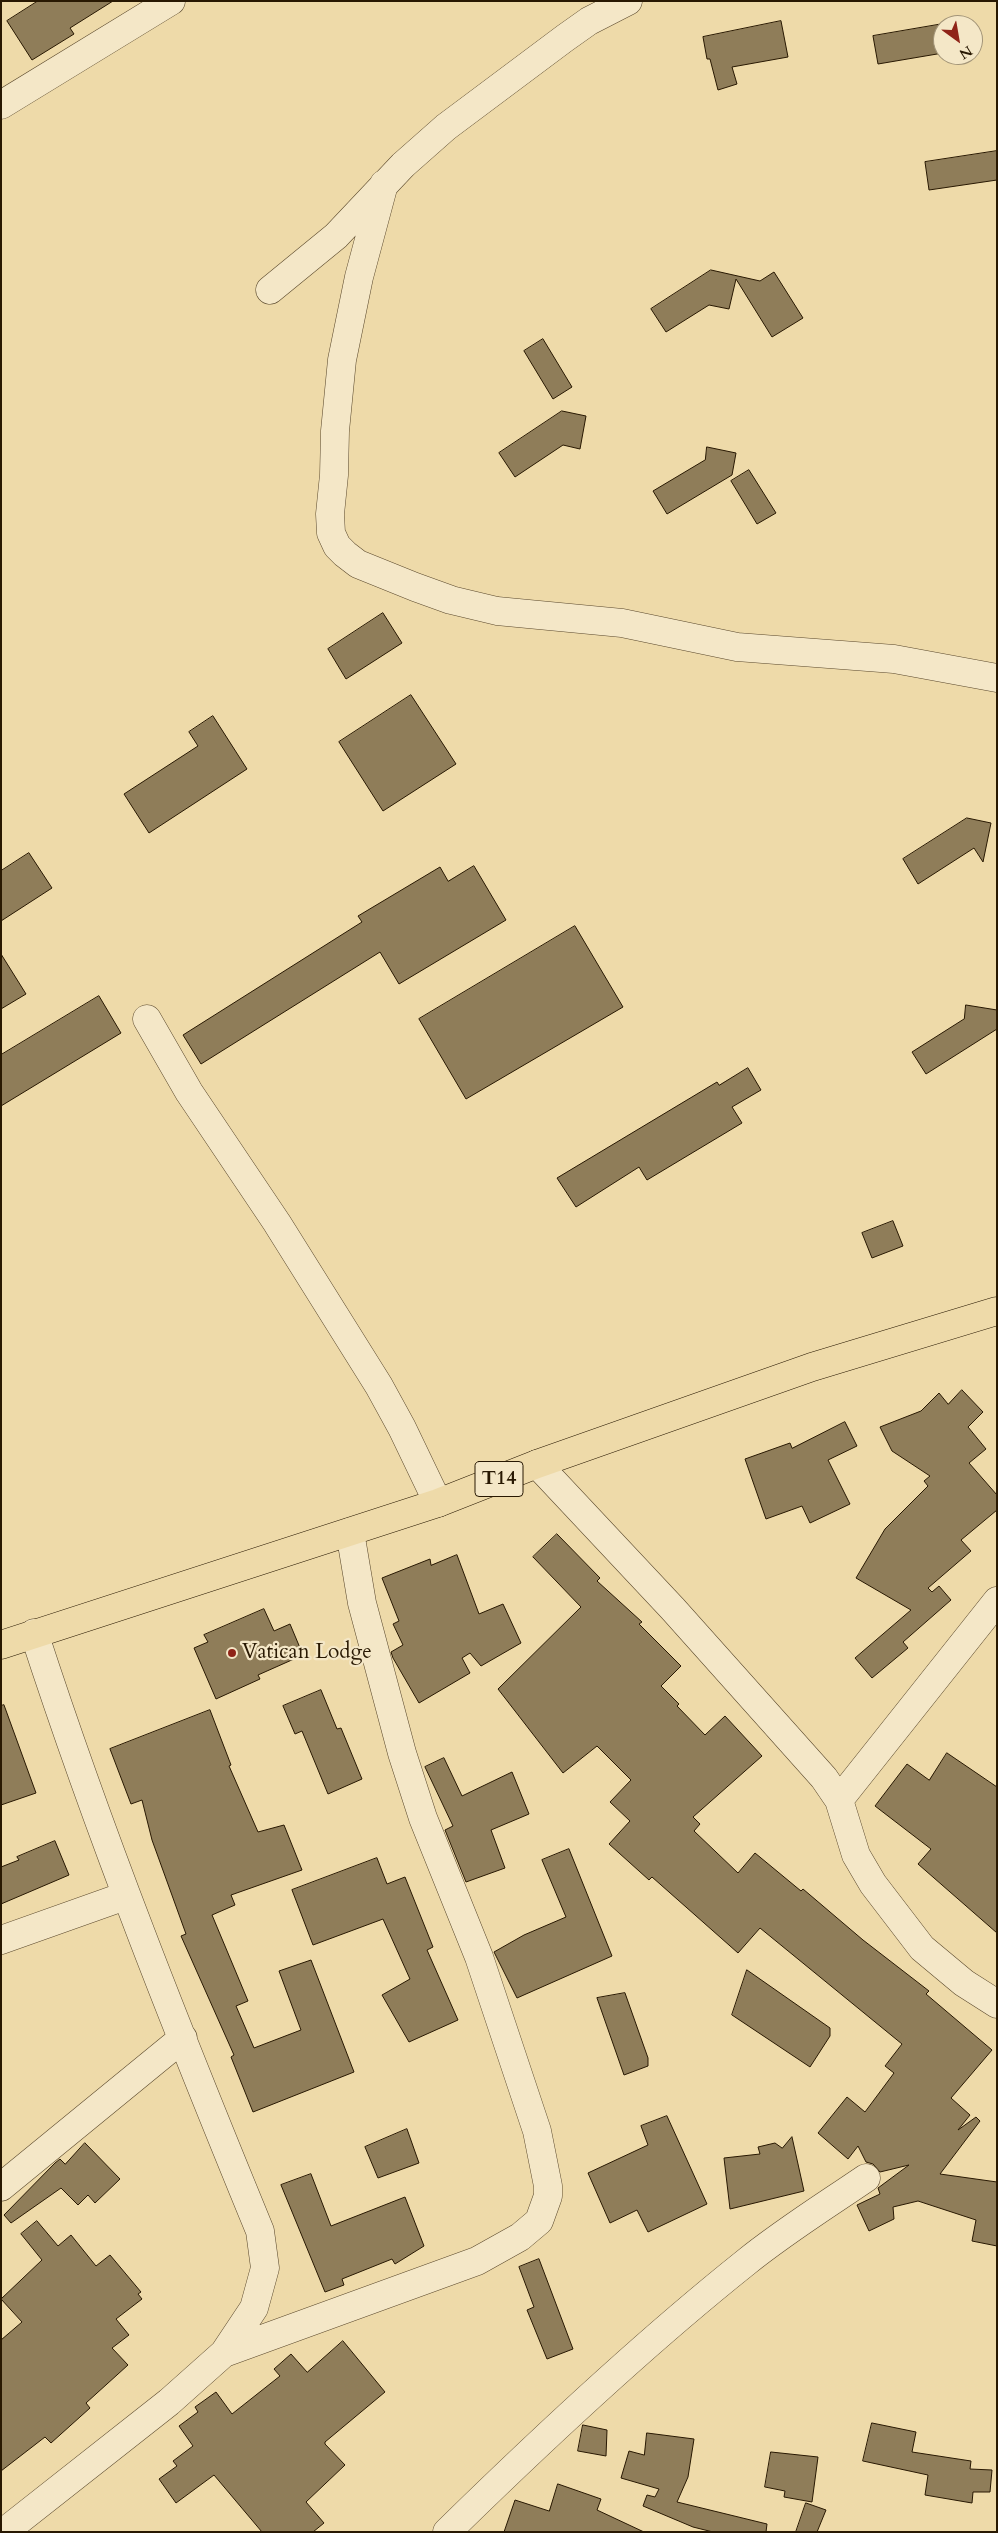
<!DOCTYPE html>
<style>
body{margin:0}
#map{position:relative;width:998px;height:2533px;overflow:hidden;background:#eedaa9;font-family:Cardo,serif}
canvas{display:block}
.frame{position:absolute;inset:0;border:2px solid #281802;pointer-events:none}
.north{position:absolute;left:933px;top:15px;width:50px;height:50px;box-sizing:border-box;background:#f4e7c7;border:1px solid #a29478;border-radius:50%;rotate:148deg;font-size:14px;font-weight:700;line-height:20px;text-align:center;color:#281802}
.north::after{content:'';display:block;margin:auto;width:18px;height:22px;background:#8f2418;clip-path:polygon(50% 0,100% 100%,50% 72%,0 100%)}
</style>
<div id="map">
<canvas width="998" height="2533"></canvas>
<div class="frame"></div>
<div class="north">N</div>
</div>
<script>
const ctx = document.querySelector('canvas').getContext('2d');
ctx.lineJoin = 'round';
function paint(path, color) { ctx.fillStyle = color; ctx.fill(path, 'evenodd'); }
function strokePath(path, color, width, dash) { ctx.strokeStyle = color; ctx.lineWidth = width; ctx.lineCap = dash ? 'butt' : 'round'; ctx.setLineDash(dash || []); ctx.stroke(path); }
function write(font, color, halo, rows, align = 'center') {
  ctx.font = font + ' Cardo,serif'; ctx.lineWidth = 4.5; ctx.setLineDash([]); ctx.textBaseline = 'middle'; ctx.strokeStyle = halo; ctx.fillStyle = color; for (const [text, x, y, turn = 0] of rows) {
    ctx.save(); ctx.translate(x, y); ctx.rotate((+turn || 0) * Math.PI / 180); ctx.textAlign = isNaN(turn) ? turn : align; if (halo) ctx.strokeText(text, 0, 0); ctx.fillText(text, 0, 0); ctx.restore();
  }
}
const building = new Path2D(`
 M 38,1 L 113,1 L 70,28 L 74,34 L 32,60 L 7,21 Z
 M 781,21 L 788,57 L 732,67 L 737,84 L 718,90 L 710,59 L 707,59 L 703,37 Z
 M 943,24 L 943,53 L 878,64 L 873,36 Z
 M 997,151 L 997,180 L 929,190 L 925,162 Z
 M 711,270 L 760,281 L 774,272 L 803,318 L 772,337 L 736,279 L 729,309 L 709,305 L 666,332 L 651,309 Z
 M 543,339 L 572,387 L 553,399 L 524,351 Z
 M 562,411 L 586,416 L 580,449 L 563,445 L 515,477 L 499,453 Z
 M 707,447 L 736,453 L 732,475 L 667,514 L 653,491 L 705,460 Z
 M 749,470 L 776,513 L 757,524 L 731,481 Z
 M 383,613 L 402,643 L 346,679 L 328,649 Z
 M 411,695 L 456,764 L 383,811 L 339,742 Z
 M 213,716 L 247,769 L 149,833 L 124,794 L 198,746 L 189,732 Z
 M 967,818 L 991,823 L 983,862 L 974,848 L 918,884 L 903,859 Z
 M 29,853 L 52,888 L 1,921 L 1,871 Z
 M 474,866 L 506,920 L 399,984 L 380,952 L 201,1064 L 183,1035 L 362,922 L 358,916 L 440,867 L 448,881 Z
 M 575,926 L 623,1007 L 466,1099 L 419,1019 Z
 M 1,954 L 26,994 L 1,1009 Z
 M 99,996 L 121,1033 L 1,1106 L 1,1055 Z
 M 966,1005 L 997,1010 L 997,1029 L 926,1074 L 912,1052 L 964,1019 Z
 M 748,1068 L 761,1090 L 732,1107 L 742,1123 L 647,1180 L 639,1167 L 576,1207 L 557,1178 L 717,1082 L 719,1085 Z
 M 893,1221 L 903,1246 L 872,1258 L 862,1233 Z
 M 962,1390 L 983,1412 L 968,1427 L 986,1449 L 969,1463 L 997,1495 L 997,1510 L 961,1540 L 971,1551 L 928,1588 L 932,1592 L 939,1586 L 951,1600 L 903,1642 L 908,1648 L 872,1678 L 855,1658 L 911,1610 L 856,1578 L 885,1529 L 928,1486 L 924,1481 L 930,1476 L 892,1451 L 880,1427 L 921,1411 L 939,1393 L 948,1404 Z
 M 845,1422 L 857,1446 L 828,1460 L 850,1504 L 810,1523 L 802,1506 L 766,1519 L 745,1459 L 790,1443 L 792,1448 Z
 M 557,1534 L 600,1578 L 597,1581 L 642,1622 L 639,1624 L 681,1666 L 661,1686 L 679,1704 L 677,1706 L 705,1735 L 725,1716 L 762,1756 L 693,1817 L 700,1824 L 694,1831 L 738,1873 L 755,1853 L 801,1891 L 803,1889 L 863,1940 L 929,1991 L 926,1994 L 992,2050 L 951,2098 L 970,2115 L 958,2130 L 976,2117 L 980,2121 L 940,2174 L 997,2182 L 997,2246 L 972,2241 L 976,2220 L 918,2201 L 893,2207 L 894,2219 L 869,2231 L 857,2205 L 880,2194 L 878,2188 L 909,2165 L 880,2172 L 873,2164 L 866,2162 L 858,2146 L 848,2159 L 818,2133 L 847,2097 L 865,2112 L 894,2073 L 885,2066 L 902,2044 L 760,1928 L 738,1953 L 652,1877 L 649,1880 L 609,1844 L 630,1821 L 610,1802 L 631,1780 L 597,1746 L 563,1773 L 498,1689 L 581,1607 L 533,1557 Z
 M 457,1555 L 479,1614 L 503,1604 L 521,1643 L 481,1666 L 470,1653 L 462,1658 L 470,1673 L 419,1703 L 393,1658 L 391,1652 L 403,1645 L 393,1624 L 399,1621 L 382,1578 L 430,1559 L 431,1565 Z
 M 264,1609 L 274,1631 L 290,1624 L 303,1655 L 258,1675 L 260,1679 L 216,1699 L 194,1648 L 208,1642 L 204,1635 Z
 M 321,1690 L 337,1729 L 341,1728 L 362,1779 L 328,1794 L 302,1731 L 295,1734 L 283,1706 Z
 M 4,1705 L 36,1793 L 1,1805 L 1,1706 Z
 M 210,1710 L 231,1765 L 229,1766 L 258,1832 L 284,1825 L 302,1870 L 231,1895 L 235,1905 L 212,1915 L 248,2001 L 236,2006 L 254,2048 L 301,2030 L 279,1971 L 311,1960 L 354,2072 L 253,2112 L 231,2057 L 234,2055 L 181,1936 L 186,1934 L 152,1840 L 142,1800 L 131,1804 L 110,1749 Z
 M 947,1753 L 997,1787 L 997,1933 L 918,1864 L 931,1849 L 875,1806 L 907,1764 L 929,1780 Z
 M 444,1758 L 462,1796 L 512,1772 L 529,1814 L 491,1830 L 505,1868 L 466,1882 L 445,1830 L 453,1826 L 425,1767 Z
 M 55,1841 L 69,1875 L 1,1904 L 1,1867 L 19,1860 L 17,1857 Z
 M 569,1849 L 612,1956 L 517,1998 L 494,1952 L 524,1935 L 566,1917 L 542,1860 Z
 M 377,1858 L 387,1884 L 405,1877 L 433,1947 L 427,1950 L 458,2020 L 409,2042 L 382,1995 L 410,1979 L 383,1919 L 313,1945 L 292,1890 Z
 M 747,1970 L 830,2028 L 830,2036 L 810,2067 L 732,2015 Z
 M 625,1993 L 648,2058 L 648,2066 L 624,2075 L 597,1998 Z
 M 667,2116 L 707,2204 L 648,2232 L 637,2210 L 610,2223 L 588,2173 L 648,2145 L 641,2126 Z
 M 407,2129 L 419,2163 L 378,2178 L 365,2147 Z
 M 792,2137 L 804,2191 L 730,2209 L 724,2158 L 760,2154 L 758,2147 L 775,2143 L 782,2148 Z
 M 85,2143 L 120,2179 L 95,2203 L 88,2195 L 78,2205 L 61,2188 L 11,2223 L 4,2215 L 55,2163 L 60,2159 L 65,2164 Z
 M 311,2174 L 331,2226 L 405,2197 L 424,2246 L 395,2264 L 392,2259 L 342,2279 L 344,2285 L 325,2292 L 281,2185 Z
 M 37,2221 L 58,2246 L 71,2235 L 96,2266 L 110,2255 L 141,2292 L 138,2294 L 142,2299 L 116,2319 L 129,2335 L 112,2348 L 128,2365 L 86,2403 L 90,2408 L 51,2443 L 45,2437 L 1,2471 L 1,2340 L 22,2322 L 1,2299 L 42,2260 L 21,2234 Z
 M 539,2259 L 573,2349 L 547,2359 L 527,2310 L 534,2307 L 519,2267 Z
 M 343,2341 L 385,2392 L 325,2442 L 325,2444 L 345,2465 L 306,2502 L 324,2523 L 313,2532 L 262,2532 L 214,2475 L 176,2503 L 159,2479 L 177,2466 L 173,2461 L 193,2446 L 179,2426 L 198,2412 L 195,2407 L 216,2392 L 232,2414 L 280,2376 L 274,2369 L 291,2354 L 307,2372 Z
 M 872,2423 L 916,2432 L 912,2452 L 971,2461 L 970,2469 L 992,2470 L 990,2492 L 973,2492 L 972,2503 L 925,2495 L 928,2475 L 863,2461 Z
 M 583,2425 L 607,2430 L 606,2456 L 578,2451 Z
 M 647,2433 L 694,2439 L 688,2477 L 677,2502 L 767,2524 L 766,2532 L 713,2532 L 693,2527 L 643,2506 L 647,2495 L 655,2497 L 659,2489 L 621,2478 L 629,2451 L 644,2455 Z
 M 771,2452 L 818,2457 L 812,2502 L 784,2497 L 785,2491 L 765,2487 Z
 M 558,2484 L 601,2499 L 597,2510 L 644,2532 L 504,2532 L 515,2500 L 549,2511 Z
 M 806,2503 L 826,2510 L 817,2532 L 796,2532 Z`);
const minor = new Path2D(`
 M 1,105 L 171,1
 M 384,184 L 359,277 L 342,360 L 335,431 L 334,475 L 330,514 L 331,533 L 337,546 L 345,554 L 358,564 L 415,587 L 451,600 L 497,611 L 622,623 L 737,647 L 894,659 L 997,678
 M 270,290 L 336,236 L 403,165 L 446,127 L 565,38 L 589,21 L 628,1
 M 147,1019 L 189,1092 L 277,1223 L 379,1386 L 402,1428 L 438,1503
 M 537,1464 L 673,1609 L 824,1778 L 839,1800 L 856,1855 L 873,1884 L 922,1948 L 964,1983 L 997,2004
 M 839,1800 L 997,1601
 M 1,1940 L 125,1896
 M 1,2187 L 183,2038
 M 224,2353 L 477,2261 L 520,2237 L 539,2221 L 548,2196 L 548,2186 L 537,2131 L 479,1957 L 423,1818 L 402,1753 L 362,1603 L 350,1532
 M 4,2532 L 169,2402 L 224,2353 L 254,2308 L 265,2268 L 260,2231 C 179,2034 100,1836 34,1633
 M 447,2532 C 542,2439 641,2346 745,2263 C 783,2232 825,2206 866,2178`);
const highway = new Path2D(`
 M 1,1645 L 438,1503 L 537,1464 L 812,1367 L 997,1311`);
const markers = [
 [232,1653,5,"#8f2418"]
];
const shields = [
 [499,1479,48]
];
const shieldNames = [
 ["T14",499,1479]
];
const poiNames = [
 ["Vatican Lodge",242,1653]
];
paint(building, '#8f7d59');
strokePath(building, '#281802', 1);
strokePath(minor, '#5a482c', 29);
strokePath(highway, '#281802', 29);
strokePath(minor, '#f4e7c7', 28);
strokePath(highway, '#eedaa9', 28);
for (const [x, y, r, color] of markers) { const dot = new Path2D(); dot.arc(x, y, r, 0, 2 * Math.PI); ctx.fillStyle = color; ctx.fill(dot); strokePath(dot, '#f4e7c7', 2); }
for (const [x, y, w] of shields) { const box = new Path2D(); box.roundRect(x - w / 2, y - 17.5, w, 35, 4); ctx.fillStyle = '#f4e7c7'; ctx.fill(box); strokePath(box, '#281802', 1); }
write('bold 20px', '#281802', null, shieldNames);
write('21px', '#281802', '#f4e7c7', poiNames, 'left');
</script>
